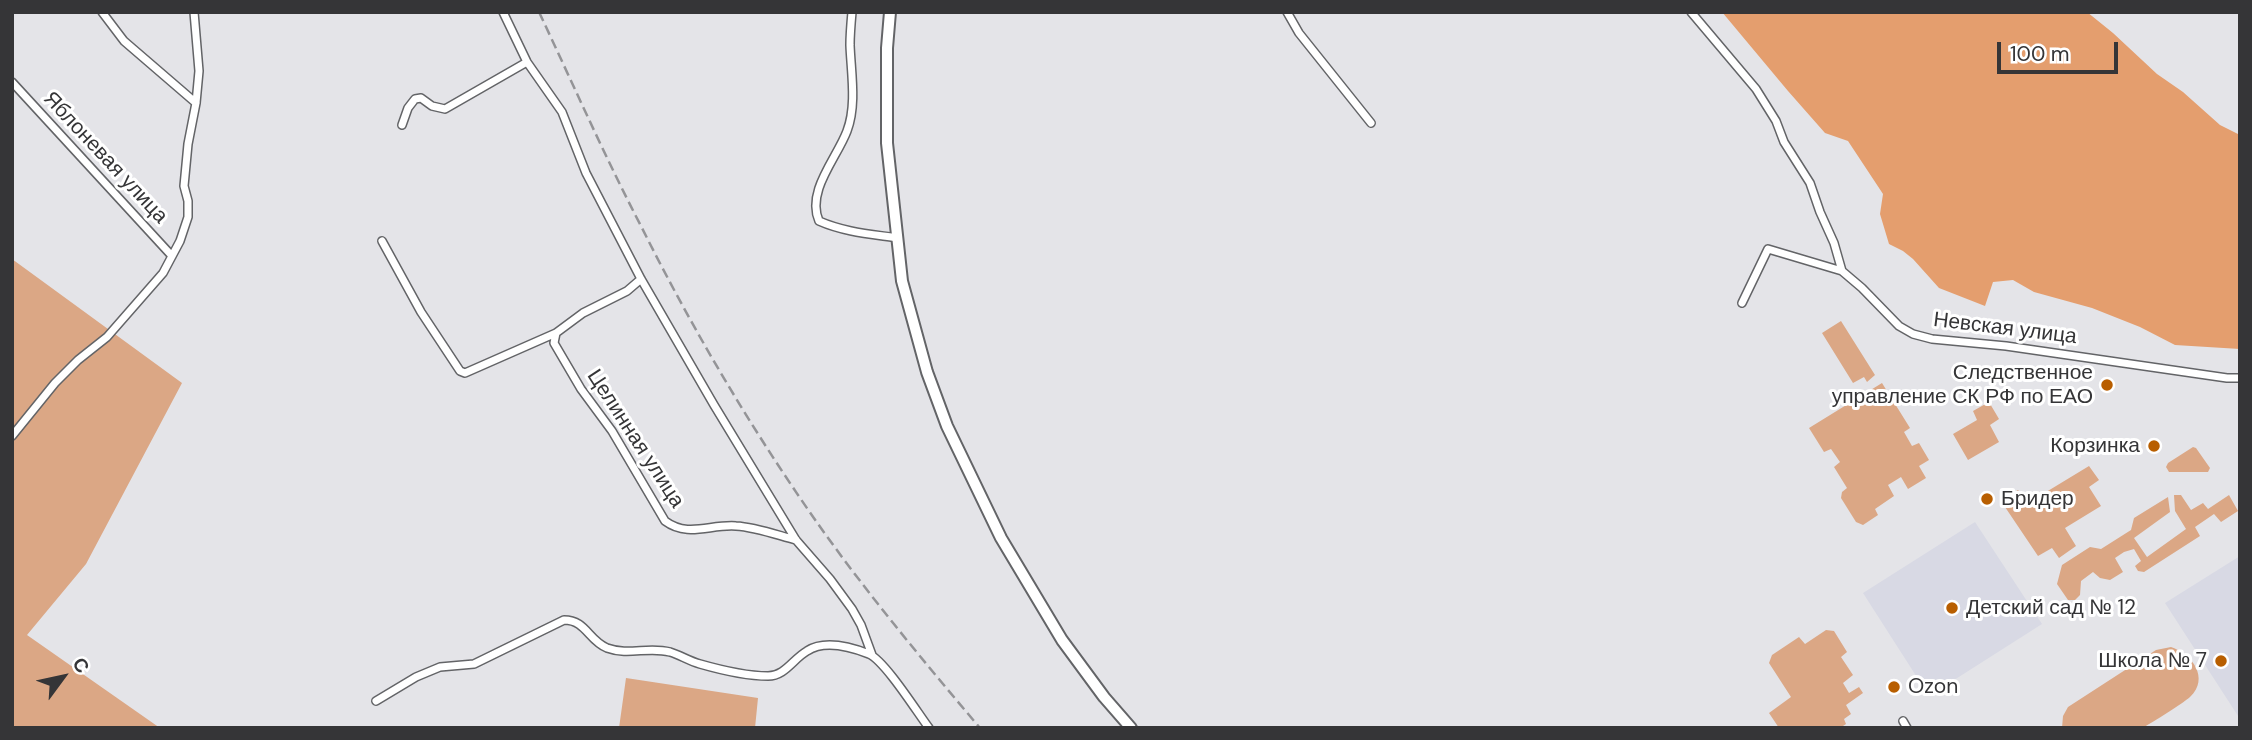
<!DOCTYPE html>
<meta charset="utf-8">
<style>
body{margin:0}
#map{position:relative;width:2252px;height:740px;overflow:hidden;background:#e4e4e8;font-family:"DM Sans",sans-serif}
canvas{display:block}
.frame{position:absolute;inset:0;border:14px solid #353537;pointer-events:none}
.north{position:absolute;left:28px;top:642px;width:70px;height:70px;-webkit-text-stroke:5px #fff;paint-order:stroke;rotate:57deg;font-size:19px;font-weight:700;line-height:28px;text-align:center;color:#353537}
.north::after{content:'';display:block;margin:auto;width:24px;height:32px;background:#353537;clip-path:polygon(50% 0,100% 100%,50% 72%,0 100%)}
.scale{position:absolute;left:1997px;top:42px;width:121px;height:32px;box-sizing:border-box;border:4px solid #353537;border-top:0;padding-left:9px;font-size:21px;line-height:24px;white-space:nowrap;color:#353537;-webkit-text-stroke:5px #fff;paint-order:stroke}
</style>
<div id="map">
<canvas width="2252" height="740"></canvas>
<div class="frame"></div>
<div class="north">С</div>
<div class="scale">100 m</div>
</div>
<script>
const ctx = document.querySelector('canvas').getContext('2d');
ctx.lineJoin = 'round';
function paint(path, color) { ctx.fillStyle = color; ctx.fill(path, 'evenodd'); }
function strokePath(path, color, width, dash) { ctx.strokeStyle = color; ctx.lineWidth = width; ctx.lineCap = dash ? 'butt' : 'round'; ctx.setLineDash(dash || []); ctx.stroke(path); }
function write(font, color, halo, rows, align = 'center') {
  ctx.font = font + ' "DM Sans",sans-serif'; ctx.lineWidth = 6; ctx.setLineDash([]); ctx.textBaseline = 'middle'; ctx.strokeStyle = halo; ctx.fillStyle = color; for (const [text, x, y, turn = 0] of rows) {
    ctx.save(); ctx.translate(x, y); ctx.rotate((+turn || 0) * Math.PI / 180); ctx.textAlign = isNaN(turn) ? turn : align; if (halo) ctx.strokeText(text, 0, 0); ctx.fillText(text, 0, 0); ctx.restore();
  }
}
const built = new Path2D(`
 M 1975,522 L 2042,624 L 1929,696 L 1863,593 Z
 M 2240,556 L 2240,719 L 2165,603 Z`);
const green = new Path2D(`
 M 12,259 L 182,383 L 86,564 L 27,635 L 160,728 L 12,728 Z
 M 1841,321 L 1875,375 L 1867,382 L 1864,377 L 1853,383 L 1822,333 Z
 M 1882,383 L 1910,428 L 1904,432 L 1912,446 L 1919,443 L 1929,460 L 1919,466 L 1926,478 L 1908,489 L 1901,477 L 1888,485 L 1894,496 L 1875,509 L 1878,515 L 1863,525 L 1856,522 L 1841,498 L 1842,492 L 1847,488 L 1834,467 L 1840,462 L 1831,449 L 1824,452 L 1809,428 Z
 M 1989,402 L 1999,419 L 1990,425 L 1999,442 L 1968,460 L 1953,434 L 1977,420 L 1973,411 Z
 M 2193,447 L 2196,448 L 2210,468 L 2208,472 L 2169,472 L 2166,467 L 2168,463 Z
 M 2089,466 L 2099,480 L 2089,487 L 2101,506 L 2065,528 L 2076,546 L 2059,558 L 2052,548 L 2038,556 L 2005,507 L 2007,497 L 2018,490 L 2028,503 Z
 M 2174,495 L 2181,495 L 2191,510 L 2203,503 L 2208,509 L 2229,495 L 2238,511 L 2221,522 L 2214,514 L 2195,527 L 2200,536 L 2144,572 L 2138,571 L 2135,566 L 2141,561 L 2134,549 L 2124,552 L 2115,558 L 2123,572 L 2110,580 L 2100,578 L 2093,572 L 2081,581 L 2080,595 L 2075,600 L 2068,600 L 2057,584 L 2062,565 L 2090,547 L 2101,549 L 2131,530 L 2134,518 L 2168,497 L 2170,512 L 2134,538 L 2147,557 L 2186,529 L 2175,511 Z
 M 1826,630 L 1834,631 L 1847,652 L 1841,657 L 1853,675 L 1843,683 L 1849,693 L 1859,687 L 1863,693 L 1846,705 L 1851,714 L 1844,719 L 1846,724 L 1840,728 L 1779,728 L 1769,713 L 1791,697 L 1769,663 L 1772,655 L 1799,637 L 1805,644 Z
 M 2171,647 C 2192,654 2210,678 2190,697 C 2182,704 2153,722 2144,727 C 2133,731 2077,728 2062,728 L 2063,716 L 2068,707 L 2156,650 Z
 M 626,678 L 758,698 L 755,728 L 619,728 Z`);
const water = new Path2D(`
 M 1722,12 L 2087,12 L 2113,33 L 2157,74 L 2183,92 L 2220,125 L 2240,135 L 2240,349 L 2175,345 L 2140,327 L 2092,308 L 2034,292 L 2013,280 L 1993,282 L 1985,306 L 1939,288 L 1913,259 L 1903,251 L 1889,244 L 1880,214 L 1883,194 L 1848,141 L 1825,133 L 1788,91 Z`);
const minor = new Path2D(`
 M 102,12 L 124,41 L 196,103
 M 503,12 L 527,62 L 562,112 L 586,173 L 641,279 L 714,405 L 796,540 L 830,579 L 852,609 L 861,625 L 872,655
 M 852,12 C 851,23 850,34 850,45 C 851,72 857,105 847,131 C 837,158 806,191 819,221 C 844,232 870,234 897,238
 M 1287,12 L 1299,33 L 1371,123
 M 1691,12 L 1756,89 L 1776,121 L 1784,142 L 1810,183 L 1820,212 L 1834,243 L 1842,271
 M 12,82 L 172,256
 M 402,125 L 408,108 L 415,99 L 421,98 L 432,106 L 445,109 L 527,62
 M 382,241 L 421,312 L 460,371 L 465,373 L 556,333 L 583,313 L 627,291 L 641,279
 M 1742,303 L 1768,249 L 1842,271 L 1862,288 L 1899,326 L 1913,334 L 1932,339 L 2006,346 L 2227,378 L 2240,378
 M 556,333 L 554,343 L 581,389 L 612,431 L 665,521 C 688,538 710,524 736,526 C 755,527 777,535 796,540
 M 12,436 L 55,383 L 78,360 L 107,337 L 163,273 L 180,241 L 188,217 L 188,201 L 184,186 L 188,144 L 196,103 L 199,71 L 194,12
 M 376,701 L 416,677 L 440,667 L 474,664 L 564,620 C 586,620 588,640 607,648 C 629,656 648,646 670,652 C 680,655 689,661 700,664 C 721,670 745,676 768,676 C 785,676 793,659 807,651 C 824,640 851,647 869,654 C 885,661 917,712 929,728
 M 1903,721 L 1907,728`);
const primary = new Path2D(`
 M 890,12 L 887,48 L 887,143 L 902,281 L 927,372 L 947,426 L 1001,538 L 1062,640 L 1104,697 L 1131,728`);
const rail = new Path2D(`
 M 539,12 C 573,84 605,157 642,228 C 687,318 738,406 794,489 C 850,573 915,651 980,728`);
const markers = [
 [2107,385,7,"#b85e00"],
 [2154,446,7,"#b85e00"],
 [1987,499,7,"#b85e00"],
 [1952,608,7,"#b85e00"],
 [2221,661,7,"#b85e00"],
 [1894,687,7,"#b85e00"]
];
const streetNames = [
 ["Яблоневая улица",105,158,47],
 ["Невская улица",2005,329,7],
 ["Целинная улица",635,439,57]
];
const poiNames = [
 ["Следственное",2093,373],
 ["управление СК РФ по ЕАО",2093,397],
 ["Корзинка",2140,446],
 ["Бридер",2001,499,"left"],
 ["Детский сад № 12",1966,608,"left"],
 ["Школа № 7",2207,661],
 ["Ozon",1908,687,"left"]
];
paint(built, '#d8d9e4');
paint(green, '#dba785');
paint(water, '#e49e6e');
strokePath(minor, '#636467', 10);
strokePath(primary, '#636467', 14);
strokePath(minor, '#fff', 7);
strokePath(primary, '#fff', 10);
strokePath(rail, '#949497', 2.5, [10, 5]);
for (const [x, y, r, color] of markers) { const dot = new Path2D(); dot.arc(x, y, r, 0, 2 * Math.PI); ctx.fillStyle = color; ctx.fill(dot); strokePath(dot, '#fff', 2.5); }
write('21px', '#353537', '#fff', streetNames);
write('21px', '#353537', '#fff', poiNames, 'right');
</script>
